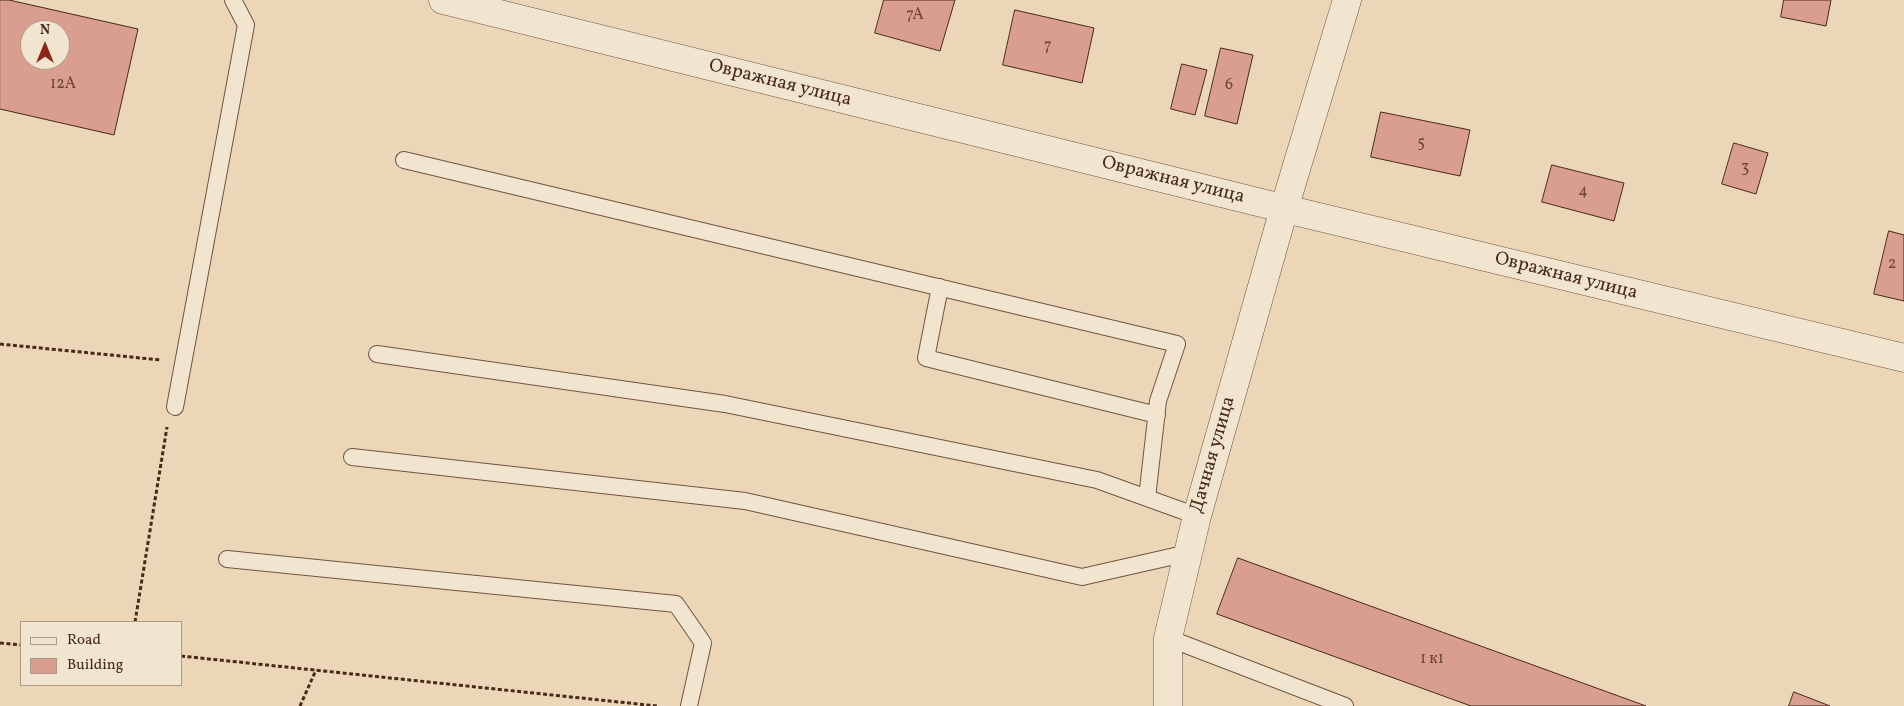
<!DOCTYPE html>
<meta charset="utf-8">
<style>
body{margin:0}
#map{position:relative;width:1904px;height:706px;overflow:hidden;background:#ebd7b7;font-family:Vollkorn,serif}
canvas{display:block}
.legend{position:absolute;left:20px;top:621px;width:162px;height:65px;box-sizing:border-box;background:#f2e5d0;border:1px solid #af9a86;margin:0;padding:6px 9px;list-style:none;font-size:15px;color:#4a2918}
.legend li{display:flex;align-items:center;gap:10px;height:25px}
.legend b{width:25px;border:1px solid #af9a86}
.north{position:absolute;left:20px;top:20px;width:50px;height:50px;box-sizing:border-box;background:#f2e5d0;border:1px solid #af9a86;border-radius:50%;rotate:0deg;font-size:14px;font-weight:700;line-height:20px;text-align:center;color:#4a2918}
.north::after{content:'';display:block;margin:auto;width:18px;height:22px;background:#8f2418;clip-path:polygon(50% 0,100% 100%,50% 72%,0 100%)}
</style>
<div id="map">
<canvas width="1904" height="706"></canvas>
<ul class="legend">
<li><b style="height:6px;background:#f2e5d0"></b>Road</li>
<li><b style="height:14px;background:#d99e8f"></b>Building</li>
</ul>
<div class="north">N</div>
</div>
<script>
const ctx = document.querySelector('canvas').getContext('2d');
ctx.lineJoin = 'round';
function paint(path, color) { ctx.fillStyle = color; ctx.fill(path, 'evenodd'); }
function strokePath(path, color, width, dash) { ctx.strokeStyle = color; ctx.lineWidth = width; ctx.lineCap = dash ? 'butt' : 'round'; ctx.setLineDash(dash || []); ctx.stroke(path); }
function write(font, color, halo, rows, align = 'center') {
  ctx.font = font + ' Vollkorn,serif'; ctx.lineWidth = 5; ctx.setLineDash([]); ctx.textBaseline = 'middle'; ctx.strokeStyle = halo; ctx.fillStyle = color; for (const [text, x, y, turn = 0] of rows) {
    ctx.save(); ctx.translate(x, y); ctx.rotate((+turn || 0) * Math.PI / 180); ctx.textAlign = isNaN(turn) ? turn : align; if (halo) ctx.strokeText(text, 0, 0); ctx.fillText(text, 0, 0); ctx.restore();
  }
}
const building = new Path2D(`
 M 0,0 L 9,0 L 138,29 L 114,135 L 0,109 ZM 30,30 L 60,30 L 60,60 L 30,60 Z
 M 884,0 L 955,0 L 940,51 L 875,33 Z
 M 1784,0 L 1831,0 L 1826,26 L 1781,17 Z
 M 1015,10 L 1094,28 L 1082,83 L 1003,65 Z
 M 1221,48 L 1253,55 L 1237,124 L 1205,116 Z
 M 1182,64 L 1207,70 L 1195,115 L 1171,109 Z
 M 1381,112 L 1470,130 L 1460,176 L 1371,157 Z
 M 1734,143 L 1768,153 L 1756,194 L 1722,184 Z
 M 1552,165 L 1624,183 L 1614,221 L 1542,202 Z
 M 1889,231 L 1904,235 L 1904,301 L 1874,294 Z
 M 1238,558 L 1646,706 L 1471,706 L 1217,614 Z
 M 1794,692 L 1830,706 L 1789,706 Z`);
const path = new Path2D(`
 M 0,344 L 161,360
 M 135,622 L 167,427
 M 0,643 L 21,645
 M 181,656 L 657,706
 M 300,706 L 316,670`);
const service = new Path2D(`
 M 404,160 L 1177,344 L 1158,401 L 1147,498
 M 940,287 L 926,358 L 1157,415
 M 377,354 L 725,404 L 1097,480 L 1197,516
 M 175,407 L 246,25 L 233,0
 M 352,457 L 745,501 L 1082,577 L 1188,553
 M 227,559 L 676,604 L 703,643 L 689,706
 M 1168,638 L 1345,706`);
const minor = new Path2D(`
 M 443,0 L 1294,211 L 1904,358
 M 1168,706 L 1168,638 L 1197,516 L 1284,209 L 1347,0`);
const numberNames = [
 ["7А",915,16],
 ["7",1048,47],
 ["12А",63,85],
 ["6",1229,86],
 ["5",1421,144],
 ["3",1745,169],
 ["4",1583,192],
 ["2",1892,265],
 ["1 к1",1432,660]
];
const streetNames = [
 ["Овражная улица",780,84,14],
 ["Овражная улица",1173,181,14],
 ["Овражная улица",1566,277,14],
 ["Дачная улица",1214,455,-74]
];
paint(building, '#d99e8f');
strokePath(building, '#4a2918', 1);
strokePath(service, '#725440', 18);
strokePath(minor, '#725440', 29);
strokePath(path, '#4a2918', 3, [4, 2.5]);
strokePath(service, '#f2e5d0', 16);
strokePath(minor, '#f2e5d0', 28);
write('16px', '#6e4636', null, numberNames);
write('19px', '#4a2918', '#f2e5d0', streetNames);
</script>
